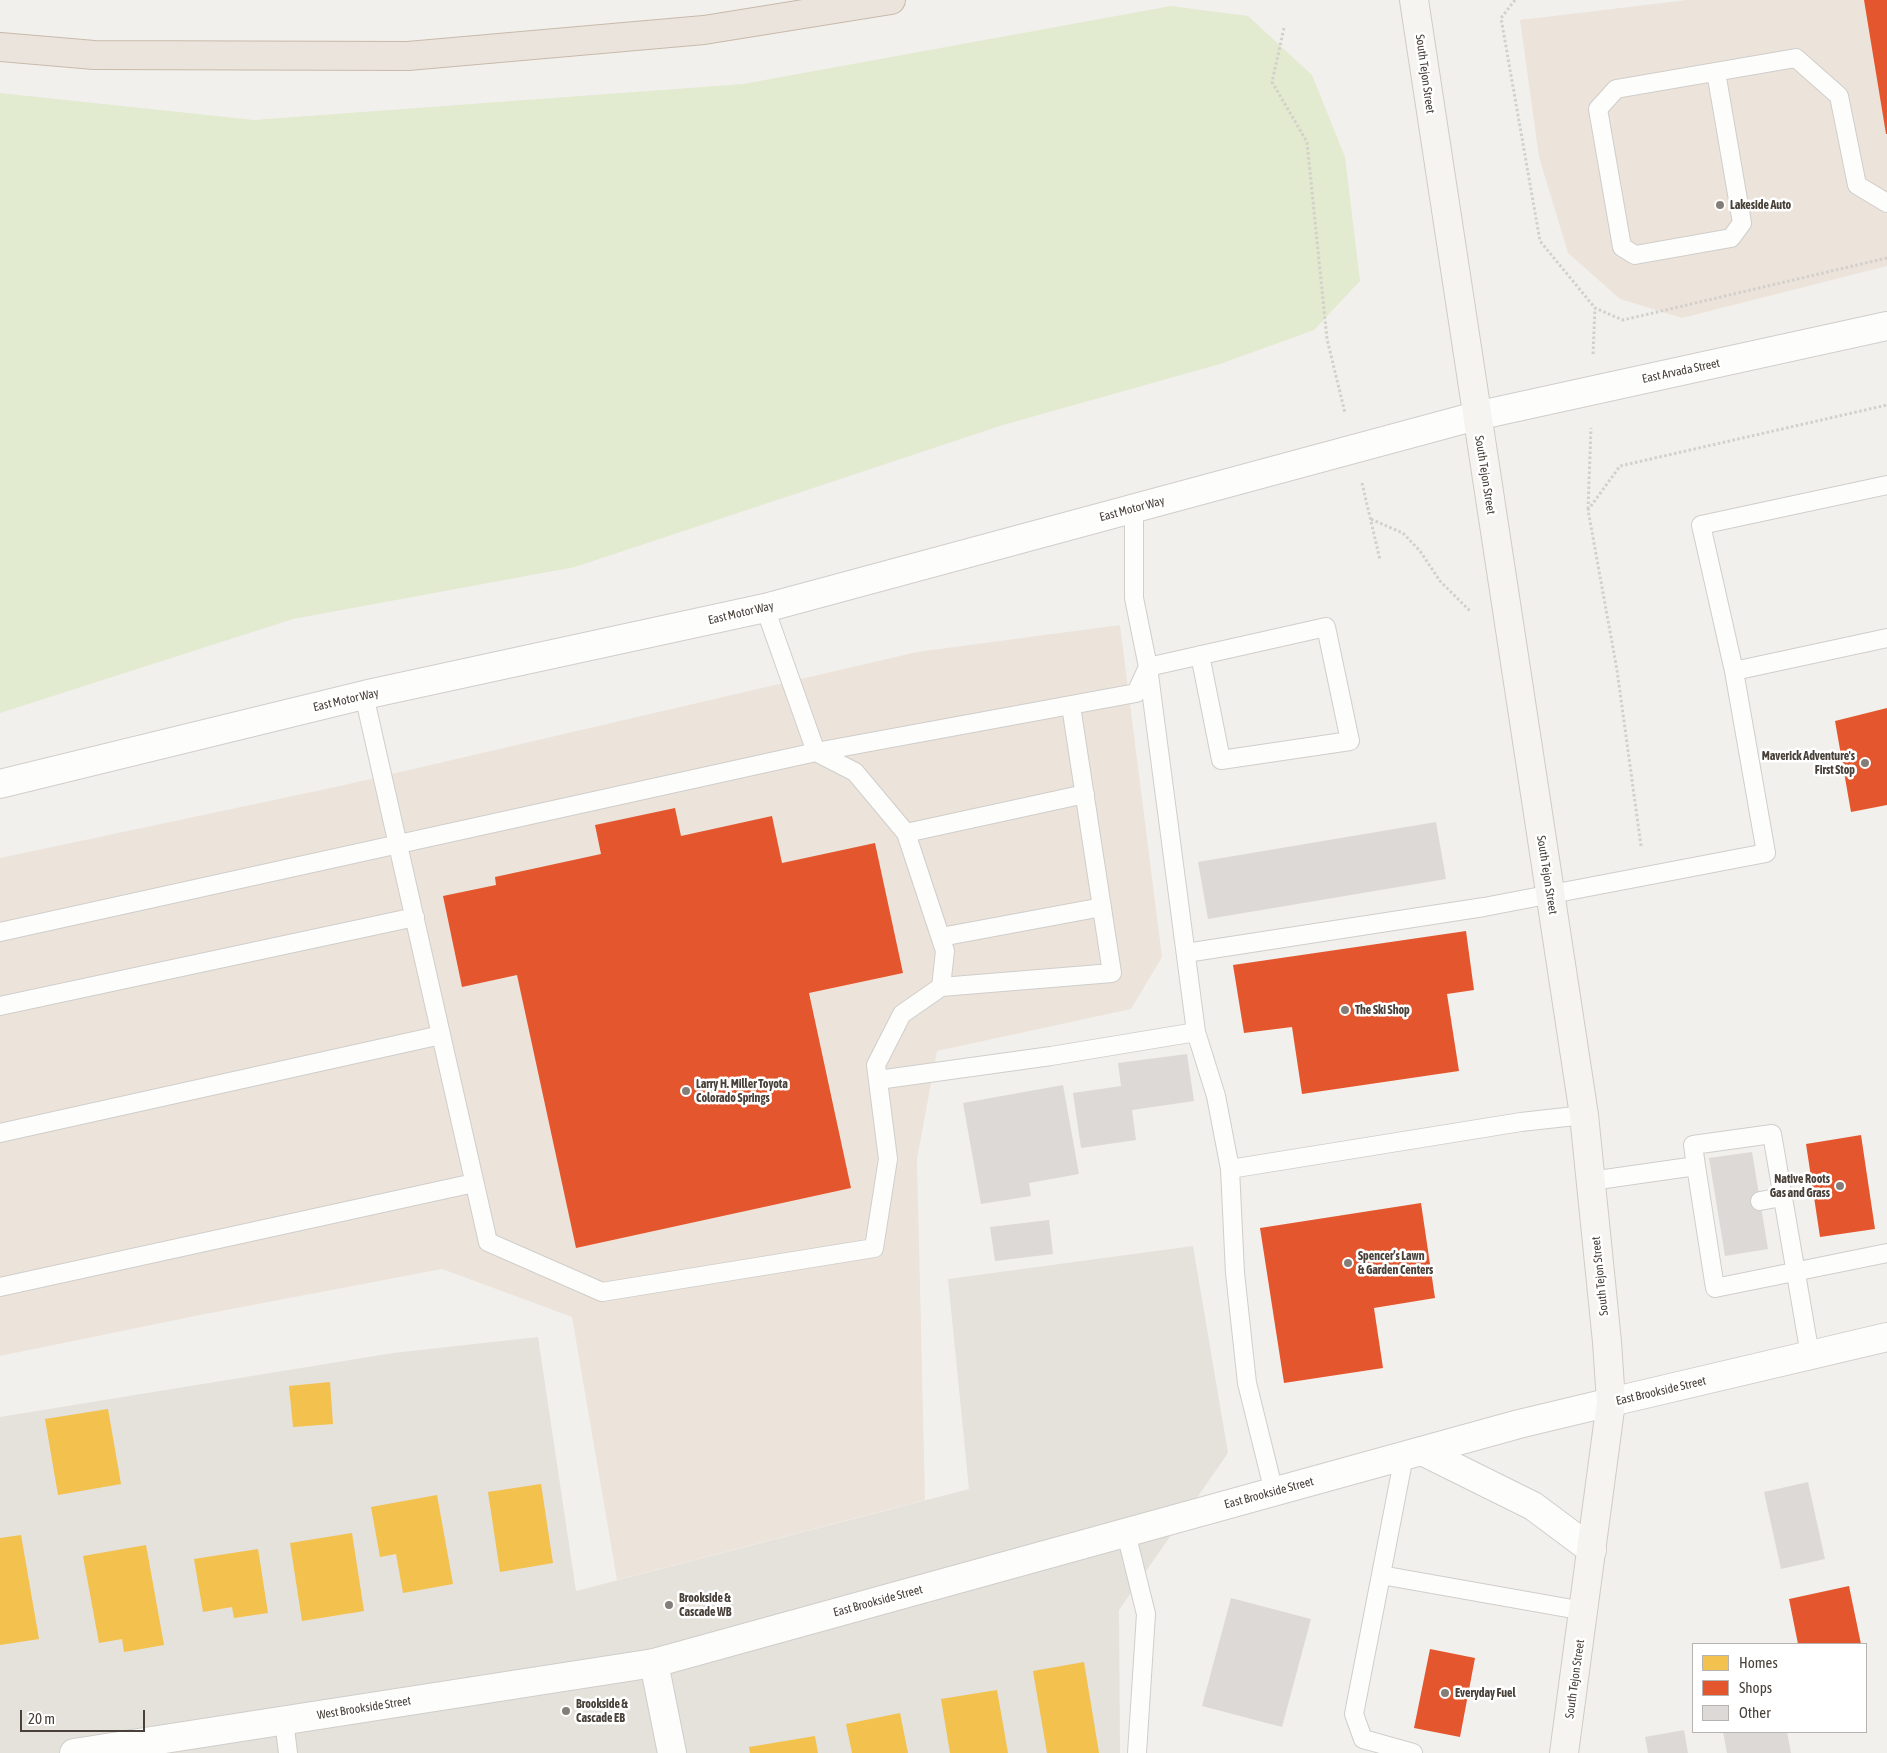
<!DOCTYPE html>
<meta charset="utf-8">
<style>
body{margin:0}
#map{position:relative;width:1887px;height:1753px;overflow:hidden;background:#f2f0ed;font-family:"Asap Condensed",sans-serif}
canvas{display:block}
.legend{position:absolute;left:1692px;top:1643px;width:175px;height:90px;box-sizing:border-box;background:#fff;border:1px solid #b6b3b0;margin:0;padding:6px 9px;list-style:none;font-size:15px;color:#484039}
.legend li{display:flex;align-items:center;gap:10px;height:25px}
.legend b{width:25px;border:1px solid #b6b3b0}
.scale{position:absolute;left:20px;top:1710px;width:125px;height:22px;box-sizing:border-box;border:2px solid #484039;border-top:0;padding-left:6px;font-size:15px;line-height:18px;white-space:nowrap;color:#484039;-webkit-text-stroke:4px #fff;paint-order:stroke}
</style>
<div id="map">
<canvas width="1887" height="1753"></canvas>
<ul class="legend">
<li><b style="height:14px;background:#f2c14e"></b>Homes</li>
<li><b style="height:14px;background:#e4572e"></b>Shops</li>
<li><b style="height:14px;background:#dcd9d6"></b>Other</li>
</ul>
<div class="scale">20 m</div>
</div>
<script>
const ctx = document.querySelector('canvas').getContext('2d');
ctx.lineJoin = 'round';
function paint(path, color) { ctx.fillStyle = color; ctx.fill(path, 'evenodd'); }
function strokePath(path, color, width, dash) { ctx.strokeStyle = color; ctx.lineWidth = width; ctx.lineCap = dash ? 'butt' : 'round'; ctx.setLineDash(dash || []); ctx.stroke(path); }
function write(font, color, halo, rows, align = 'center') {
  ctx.font = font + ' "Asap Condensed",sans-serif'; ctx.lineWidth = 5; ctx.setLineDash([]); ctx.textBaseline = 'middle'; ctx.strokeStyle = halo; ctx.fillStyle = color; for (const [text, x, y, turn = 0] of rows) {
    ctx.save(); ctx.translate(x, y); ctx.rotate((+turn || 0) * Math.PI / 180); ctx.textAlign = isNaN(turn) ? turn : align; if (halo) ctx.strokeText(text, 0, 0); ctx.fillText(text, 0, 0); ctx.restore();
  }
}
const residential = new Path2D(`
 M 1193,1246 L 1228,1453 L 1119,1610 L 1120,1753 L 0,1753 L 0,1417 L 393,1353 L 538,1337 L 576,1591 L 969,1489 L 948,1279 Z`);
const commercial = new Path2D(`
 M 1687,0 L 1887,0 L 1887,266 L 1682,318 L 1620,299 L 1568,253 L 1539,157 L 1520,20 Z
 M 1120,625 L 1162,957 L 1131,1009 L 937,1051 L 917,1159 L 925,1500 L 617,1580 L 572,1317 L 442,1269 L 200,1315 L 0,1356 L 0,858 L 340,786 L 917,652 Z`);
const green = new Path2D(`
 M 1171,6 L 1248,16 L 1312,75 L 1345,157 L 1360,281 L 1314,330 L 1220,364 L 1003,425 L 575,567 L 293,619 L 0,713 L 0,93 L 254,120 L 743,84 Z`);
const homes = new Path2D(`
 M 330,1382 L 333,1424 L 293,1427 L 289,1386 Z
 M 108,1409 L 121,1484 L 58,1495 L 45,1419 Z
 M 541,1484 L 553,1563 L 500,1572 L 488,1492 Z
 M 437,1495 L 453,1584 L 403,1593 L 396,1554 L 380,1557 L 371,1507 Z
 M 352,1533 L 364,1611 L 302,1621 L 290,1543 Z
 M 21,1535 L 39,1639 L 0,1645 L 0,1538 Z
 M 146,1545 L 164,1645 L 124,1652 L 122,1639 L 99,1643 L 83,1556 Z
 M 258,1549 L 268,1613 L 234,1618 L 232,1607 L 203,1612 L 194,1559 Z
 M 1084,1662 L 1099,1753 L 1047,1753 L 1033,1671 Z
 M 997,1690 L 1008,1753 L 950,1753 L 941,1699 Z
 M 900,1713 L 908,1753 L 852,1753 L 846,1724 Z
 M 815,1736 L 818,1753 L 750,1753 L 749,1747 Z`);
const shops = new Path2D(`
 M 1864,0 L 1887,0 L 1887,134 L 1886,134 Z
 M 1887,708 L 1887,805 L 1851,812 L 1835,721 Z
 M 675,808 L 681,836 L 772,816 L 782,863 L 875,843 L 903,973 L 809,993 L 851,1188 L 576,1248 L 517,975 L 462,987 L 443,896 L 496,885 L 495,877 L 601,854 L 595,825 Z
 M 1466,931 L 1474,990 L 1447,994 L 1459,1071 L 1302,1094 L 1292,1027 L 1244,1033 L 1233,965 Z
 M 1861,1135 L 1875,1229 L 1820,1237 L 1806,1144 Z
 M 1421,1203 L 1435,1298 L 1374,1308 L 1383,1368 L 1284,1383 L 1260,1228 Z
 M 1849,1586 L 1861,1644 L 1798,1644 L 1789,1599 Z
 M 1430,1649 L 1475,1658 L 1460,1737 L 1414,1728 Z`);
const building = new Path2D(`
 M 1436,822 L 1446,879 L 1208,919 L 1198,862 Z
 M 1187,1054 L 1194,1101 L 1132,1110 L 1136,1140 L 1081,1148 L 1073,1093 L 1121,1086 L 1118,1063 Z
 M 1063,1085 L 1079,1174 L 1029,1183 L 1031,1196 L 981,1204 L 963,1103 Z
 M 1752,1152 L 1768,1249 L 1725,1256 L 1709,1158 Z
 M 1049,1220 L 1053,1254 L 995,1261 L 990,1227 Z
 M 1808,1482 L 1825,1559 L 1781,1569 L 1764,1492 Z
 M 1231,1598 L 1311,1619 L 1282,1727 L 1202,1706 Z
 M 1684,1730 L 1688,1753 L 1648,1753 L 1645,1737 Z
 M 1723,1732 L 1787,1732 L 1791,1753 L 1727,1753 Z`);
const path = new Path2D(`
 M 1515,0 L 1501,18 L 1540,241 L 1595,308 L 1623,320 L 1887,258
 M 1284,28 L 1272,82 L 1307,142 L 1327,339 L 1345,413
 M 1593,354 L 1595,308
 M 1362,483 L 1380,560
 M 1588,509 L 1591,428
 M 1371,519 L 1403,533 L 1420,551 L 1440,581 L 1470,611
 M 1641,846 L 1617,670 L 1588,510 L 1620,466 L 1887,405`);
const service = new Path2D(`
 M 1716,72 L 1742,223 L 1731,238 L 1635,255 L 1622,247 L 1598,109 L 1616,89 L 1796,58 L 1839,96 L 1857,185 L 1887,203
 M 1134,508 L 1134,598 L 1148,667 L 1326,627 L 1350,741 L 1221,760 L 1200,655
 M 1734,671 L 1701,525 L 1887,485
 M 364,695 L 488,1242 L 602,1292 L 874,1248 L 888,1159 L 876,1065 L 902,1014 L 941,987 L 945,951 L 906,833 L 855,772 L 816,752 L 765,608
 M 906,833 L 1085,794
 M 0,932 L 816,752 L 1136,693 L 1148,667 L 1196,1032 L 1216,1096 L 1230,1169 L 1235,1273 L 1247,1383 L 1274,1492
 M 941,937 L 1102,907
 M 1186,953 L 1484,907 L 1766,853 L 1734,671 L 1887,638
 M 941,987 L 1112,973 L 1071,706
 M 0,1006 L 415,917
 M 878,1080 L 1051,1056 L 1196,1032
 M 0,1133 L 441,1035
 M 1696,1166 L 1715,1288 L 1887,1253
 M 1230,1169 L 1521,1122 L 1584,1115
 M 1591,1181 L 1696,1166 L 1693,1145 L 1772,1134 L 1810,1355
 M 1760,1201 L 1782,1197
 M 0,1287 L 474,1183
 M 1404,1456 L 1354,1714 L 1363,1739 L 1413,1753
 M 1126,1533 L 1146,1614 L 1137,1753
 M 1381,1575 L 1584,1611
 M 284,1720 L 288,1753`);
const minor = new Path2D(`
 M 1611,1402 L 1887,1337
 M 1422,1451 L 1533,1506 L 1592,1550
 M 654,1663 L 672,1753`);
const tertiary = new Path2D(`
 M 0,784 L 364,695 L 765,608 L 1476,416 L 1887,326
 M 74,1753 L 654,1663 L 1519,1424 L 1611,1402`);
const secondary = new Path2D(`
 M 1414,0 L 1584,1115 L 1607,1342 L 1611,1402 L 1564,1753`);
const motorway = new Path2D(`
 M 0,47 L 94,55 L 408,56 L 704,30 L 891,0`);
const markers = [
 [1720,205,5,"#847e78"],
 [1865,763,5,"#847e78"],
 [1345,1010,5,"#847e78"],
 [686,1091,5,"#847e78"],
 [1840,1186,5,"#847e78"],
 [1348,1263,5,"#847e78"],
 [669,1605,5,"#847e78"],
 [1445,1693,5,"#847e78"],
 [566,1711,5,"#847e78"]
];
const streetNames = [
 ["South Tejon Street",1425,74,82],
 ["East Arvada Street",1681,371,-12],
 ["South Tejon Street",1485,475,81],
 ["East Motor Way",1132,509,-15],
 ["East Motor Way",741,613,-13],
 ["East Motor Way",346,700,-13],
 ["South Tejon Street",1547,875,81],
 ["South Tejon Street",1600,1276,-96],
 ["East Brookside Street",1661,1391,-13],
 ["East Brookside Street",1269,1493,-15],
 ["East Brookside Street",878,1601,-15],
 ["South Tejon Street",1575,1679,-82],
 ["West Brookside Street",364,1708,-9]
];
const poiNames = [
 ["Lakeside Auto",1730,205],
 ["Maverick Adventure's",1855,756,"right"],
 ["First Stop",1855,770,"right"],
 ["The Ski Shop",1355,1010],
 ["Larry H. Miller Toyota",696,1084],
 ["Colorado Springs",696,1098],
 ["Native Roots",1830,1179,"right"],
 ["Gas and Grass",1830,1193,"right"],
 ["Spencer’s Lawn",1358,1256],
 ["& Garden Centers",1358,1270],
 ["Brookside &",679,1598],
 ["Cascade WB",679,1612],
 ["Everyday Fuel",1455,1693],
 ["Brookside &",576,1704],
 ["Cascade EB",576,1718]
];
paint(residential, '#e5e1db');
paint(commercial, '#ece3da');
paint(green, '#e2eacf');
paint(homes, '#f2c14e');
paint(shops, '#e4572e');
paint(building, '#dcd9d6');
strokePath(service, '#d0cecb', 20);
strokePath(minor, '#d0cecb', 30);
strokePath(tertiary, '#d0cecb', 30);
strokePath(secondary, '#d0ccc4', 30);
strokePath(motorway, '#c8baaa', 30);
strokePath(path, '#d2d0cb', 3, [2.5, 2.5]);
strokePath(service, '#fdfdfc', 18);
strokePath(minor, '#fdfdfc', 28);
strokePath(tertiary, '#fdfdfc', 28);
strokePath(secondary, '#f6f4f0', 28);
strokePath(motorway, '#ebe4dc', 28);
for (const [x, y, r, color] of markers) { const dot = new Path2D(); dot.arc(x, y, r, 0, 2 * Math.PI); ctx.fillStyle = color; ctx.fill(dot); strokePath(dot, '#fff', 2); }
write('12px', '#484039', '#fff', streetNames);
write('bold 12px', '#484039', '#fff', poiNames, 'left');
</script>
